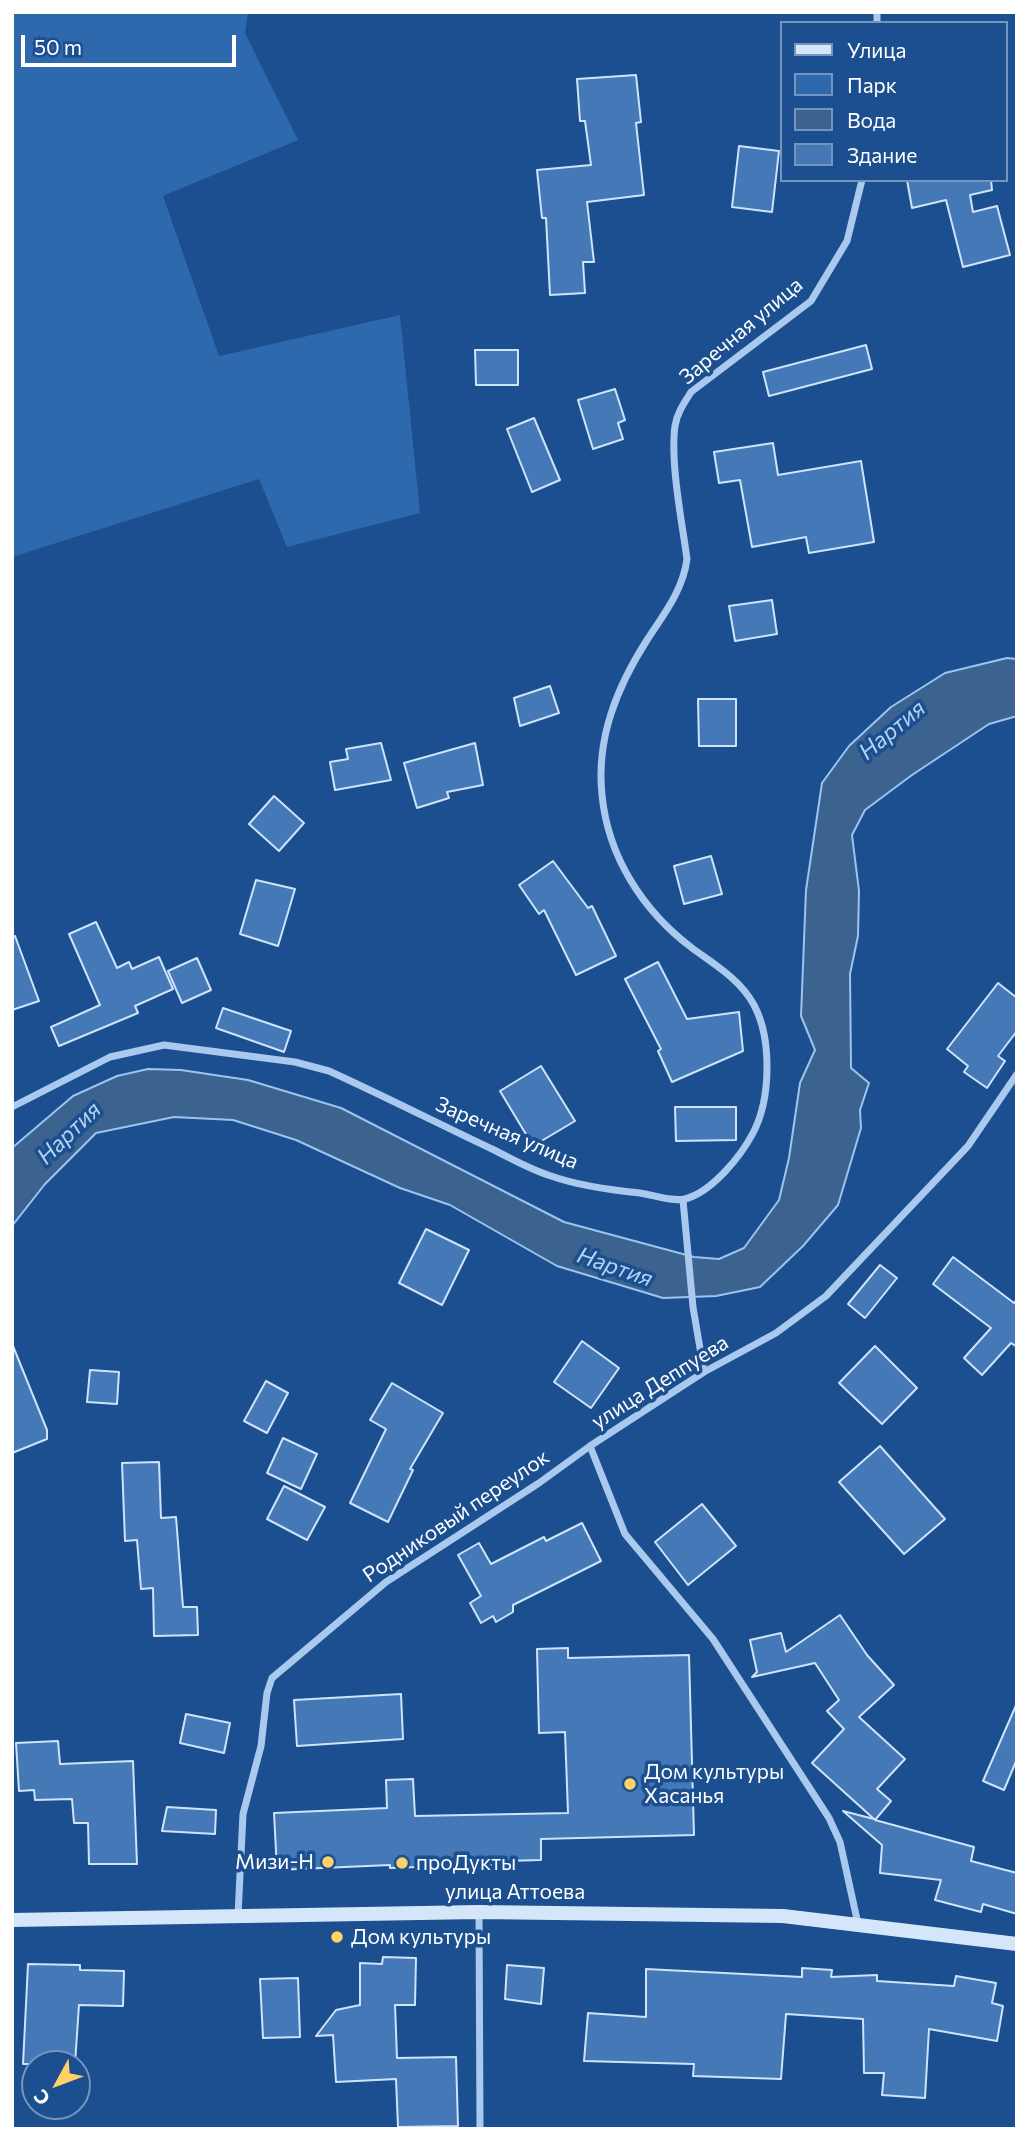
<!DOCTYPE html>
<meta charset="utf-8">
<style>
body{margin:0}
#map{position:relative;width:1029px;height:2141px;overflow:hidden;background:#1b4f8f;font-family:Commissioner,sans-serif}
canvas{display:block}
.frame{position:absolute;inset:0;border:14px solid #fff;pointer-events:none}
.legend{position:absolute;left:780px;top:21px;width:228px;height:161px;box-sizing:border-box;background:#1b4f8f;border:2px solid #7695bc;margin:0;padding:9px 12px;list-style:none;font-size:21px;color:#fff}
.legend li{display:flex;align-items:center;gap:14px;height:35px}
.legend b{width:35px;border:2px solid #7695bc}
.north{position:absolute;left:21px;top:2050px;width:70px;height:70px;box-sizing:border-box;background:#1b4f8f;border:2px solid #7695bc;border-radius:50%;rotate:229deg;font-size:19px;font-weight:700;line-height:28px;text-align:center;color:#fff}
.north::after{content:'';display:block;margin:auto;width:24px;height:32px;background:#ffd166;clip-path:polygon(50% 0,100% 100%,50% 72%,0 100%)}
.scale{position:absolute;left:21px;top:35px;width:215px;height:32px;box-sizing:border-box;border:4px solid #fff;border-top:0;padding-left:9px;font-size:21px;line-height:24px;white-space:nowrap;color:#fff;-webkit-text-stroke:5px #1b4f8f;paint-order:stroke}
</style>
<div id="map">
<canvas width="1029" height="2141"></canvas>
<div class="frame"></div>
<ul class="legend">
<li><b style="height:9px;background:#d6e6fa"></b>Улица</li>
<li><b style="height:19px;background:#2e69ad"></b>Парк</li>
<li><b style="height:19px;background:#3c6290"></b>Вода</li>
<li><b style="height:19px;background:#4478b7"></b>Здание</li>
</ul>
<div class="north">С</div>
<div class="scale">50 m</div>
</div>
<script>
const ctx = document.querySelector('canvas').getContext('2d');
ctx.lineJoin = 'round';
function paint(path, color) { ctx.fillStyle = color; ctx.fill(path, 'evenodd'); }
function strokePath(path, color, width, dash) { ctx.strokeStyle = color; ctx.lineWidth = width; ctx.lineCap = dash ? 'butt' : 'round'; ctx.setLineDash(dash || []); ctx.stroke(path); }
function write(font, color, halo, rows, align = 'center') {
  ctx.font = font + ' Commissioner,sans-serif'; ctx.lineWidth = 7; ctx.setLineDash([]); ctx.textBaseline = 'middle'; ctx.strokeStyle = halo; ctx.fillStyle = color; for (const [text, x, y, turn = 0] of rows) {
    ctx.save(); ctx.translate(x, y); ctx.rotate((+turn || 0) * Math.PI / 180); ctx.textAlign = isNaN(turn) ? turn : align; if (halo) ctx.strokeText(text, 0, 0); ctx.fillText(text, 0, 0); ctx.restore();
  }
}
const green = new Path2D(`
 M 12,12 L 248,12 L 245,33 L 298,140 L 163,196 L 219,356 L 400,315 L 420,513 L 287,547 L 259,479 L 12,557 Z`);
const water = new Path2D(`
 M 1007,658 L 1017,659 L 1017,716 L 989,724 L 912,775 L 865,810 L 852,835 L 859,891 L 858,936 L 850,974 L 851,1068 L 869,1083 L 860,1110 L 861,1128 L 838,1205 L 803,1246 L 760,1287 L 716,1296 L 663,1298 L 557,1266 L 450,1205 L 400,1188 L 296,1140 L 233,1120 L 174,1117 L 96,1133 L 45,1184 L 12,1226 L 12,1148 L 73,1096 L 117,1076 L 148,1069 L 181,1070 L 248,1080 L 341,1108 L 564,1222 L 694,1257 L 719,1259 L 744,1248 L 779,1200 L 789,1158 L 800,1083 L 815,1050 L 801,1016 L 806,890 L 822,783 L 849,746 L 891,707 L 945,673 Z`);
const building = new Path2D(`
 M 636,75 L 641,122 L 636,123 L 644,195 L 587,202 L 594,262 L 583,262 L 585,293 L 550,295 L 546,218 L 542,218 L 537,170 L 591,165 L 585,121 L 580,121 L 577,79 Z
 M 739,146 L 779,151 L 772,212 L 732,207 Z
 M 907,180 L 991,180 L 992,190 L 970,195 L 973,212 L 997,206 L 1010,255 L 963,267 L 946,200 L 912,208 Z
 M 866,345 L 872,369 L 769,396 L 763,372 Z
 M 475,350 L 518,350 L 518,385 L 476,385 Z
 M 615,389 L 625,420 L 618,423 L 623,439 L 593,449 L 578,400 Z
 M 534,418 L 560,480 L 532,492 L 507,429 Z
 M 773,443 L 778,475 L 861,461 L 874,542 L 809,553 L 806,537 L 752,547 L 740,480 L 719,483 L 714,452 Z
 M 772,600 L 777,634 L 735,641 L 729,606 Z
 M 550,686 L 559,713 L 520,726 L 514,698 Z
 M 698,699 L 736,699 L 736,746 L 699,746 Z
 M 381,743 L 391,780 L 335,790 L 330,762 L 348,759 L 346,749 Z
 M 475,743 L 483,785 L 447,792 L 449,798 L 417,808 L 404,763 Z
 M 274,796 L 304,823 L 279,851 L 249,824 Z
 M 711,856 L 722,894 L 684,904 L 674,866 Z
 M 553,861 L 588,908 L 592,906 L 616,956 L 576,975 L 544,910 L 539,914 L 519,885 Z
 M 256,880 L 295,889 L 278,946 L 240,934 Z
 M 96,922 L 117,968 L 129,962 L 132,969 L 159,957 L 173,989 L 135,1006 L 138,1013 L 59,1046 L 51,1027 L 100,1005 L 69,934 Z
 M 15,936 L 39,1001 L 12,1010 L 12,937 Z
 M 197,958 L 211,990 L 182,1003 L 168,971 Z
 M 658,962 L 687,1019 L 739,1012 L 743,1051 L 672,1082 L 658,1051 L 661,1049 L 625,979 Z
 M 998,983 L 1017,998 L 1017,1031 L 998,1056 L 1005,1061 L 987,1088 L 964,1072 L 968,1066 L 947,1049 Z
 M 223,1008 L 291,1031 L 284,1052 L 216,1028 Z
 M 541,1066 L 575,1121 L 533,1146 L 500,1091 Z
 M 675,1107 L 736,1107 L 736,1140 L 676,1141 Z
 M 426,1229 L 469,1250 L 442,1305 L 399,1283 Z
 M 953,1257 L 1014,1303 L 1017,1300 L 1017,1347 L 1011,1343 L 982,1375 L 964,1358 L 991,1328 L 933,1284 Z
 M 880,1265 L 897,1278 L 865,1318 L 848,1304 Z
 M 582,1341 L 619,1368 L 591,1408 L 554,1382 Z
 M 13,1346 L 47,1430 L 47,1439 L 12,1453 Z
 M 875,1346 L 917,1388 L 882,1424 L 839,1383 Z
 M 90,1370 L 119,1372 L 117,1404 L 87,1402 Z
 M 266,1381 L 288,1393 L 267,1433 L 244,1421 Z
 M 392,1383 L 443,1413 L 410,1469 L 413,1470 L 388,1522 L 350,1503 L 386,1429 L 370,1420 Z
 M 283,1438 L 317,1454 L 301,1489 L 267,1473 Z
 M 880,1446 L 945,1519 L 904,1554 L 839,1482 Z
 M 159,1462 L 161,1518 L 176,1517 L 183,1607 L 197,1607 L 198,1635 L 154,1636 L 153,1588 L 141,1589 L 137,1540 L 125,1541 L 122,1463 Z
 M 284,1486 L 325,1507 L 307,1540 L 267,1519 Z
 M 702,1504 L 736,1546 L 688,1585 L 655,1542 Z
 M 582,1523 L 601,1561 L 513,1605 L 513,1612 L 496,1622 L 493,1616 L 481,1623 L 470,1603 L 481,1596 L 458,1555 L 479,1543 L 491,1564 L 544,1537 L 546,1541 Z
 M 840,1615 L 867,1655 L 894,1685 L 859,1717 L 905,1759 L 877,1789 L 891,1801 L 875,1820 L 974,1847 L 971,1861 L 1017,1873 L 1017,1914 L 983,1904 L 981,1912 L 935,1900 L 941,1880 L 880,1873 L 882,1845 L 843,1811 L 874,1819 L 812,1763 L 844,1729 L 827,1711 L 839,1700 L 815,1663 L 752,1677 L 757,1672 L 750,1640 L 781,1633 L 786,1652 Z
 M 568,1648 L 568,1658 L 689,1655 L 694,1835 L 541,1839 L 541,1860 L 504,1861 L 505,1865 L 469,1866 L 469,1860 L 417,1861 L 417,1867 L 390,1868 L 390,1865 L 277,1870 L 274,1813 L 387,1808 L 386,1780 L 413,1779 L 415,1816 L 568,1813 L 565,1732 L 539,1733 L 537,1649 Z
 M 401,1694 L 403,1739 L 297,1746 L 294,1700 Z
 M 1017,1703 L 1017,1759 L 1004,1790 L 983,1781 Z
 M 186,1714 L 230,1723 L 224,1753 L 180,1743 Z
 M 58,1741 L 60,1764 L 133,1761 L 137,1864 L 89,1864 L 88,1823 L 74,1823 L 72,1799 L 35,1800 L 34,1790 L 19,1791 L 16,1743 Z
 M 167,1807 L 216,1810 L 215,1834 L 162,1831 Z
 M 383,1957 L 416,1958 L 415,2005 L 395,2005 L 397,2058 L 456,2057 L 458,2126 L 398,2127 L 396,2079 L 336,2082 L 333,2035 L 316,2036 L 336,2010 L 360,2005 L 360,1963 L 382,1964 Z
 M 28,1964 L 80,1965 L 80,1970 L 124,1971 L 123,2006 L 79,2005 L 75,2064 L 23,2064 Z
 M 507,1965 L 544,1968 L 541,2004 L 505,1999 Z
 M 802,1968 L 832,1970 L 831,1977 L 877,1975 L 877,1981 L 954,1986 L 956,1976 L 996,1983 L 992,2003 L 1003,2006 L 997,2041 L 929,2029 L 925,2098 L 882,2095 L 884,2073 L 864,2073 L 863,2019 L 786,2014 L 781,2079 L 693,2076 L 694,2064 L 584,2061 L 588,2013 L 646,2017 L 646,1969 L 802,1977 Z
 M 298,1978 L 300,2037 L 263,2038 L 260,1979 Z`);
const street = new Path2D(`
 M 877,23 L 877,12
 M 12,1107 L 110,1057 L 164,1045 L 295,1062 L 329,1071 C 384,1096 439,1124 494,1150 C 512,1159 531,1170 551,1176 C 579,1186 610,1190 640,1193 C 653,1195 673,1202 685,1199 C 712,1192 741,1156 753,1133 C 771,1099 772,1039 754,1005 C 741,980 714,964 692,948 C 643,911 608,857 602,795 C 596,738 617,687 647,640 C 664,614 683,590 687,559 C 682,522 670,462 675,426 C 677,413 684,403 691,392 L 811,301 L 847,241 L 862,180
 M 683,1200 L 693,1307 L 704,1372
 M 479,1912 L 480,2129
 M 238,1915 L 243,1814 L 261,1746 L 267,1693 L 272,1678 L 386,1582 L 539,1483 L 590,1446
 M 858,1924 L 840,1842 L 829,1818 L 713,1639 L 625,1534 L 590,1446 L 704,1372 L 776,1333 L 826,1296 L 968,1146 L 1017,1074`);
const secondary = new Path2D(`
 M 12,1920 L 479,1912 L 783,1916 L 1017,1944`);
const markers = [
 [630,1784,7,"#ffd166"],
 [328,1862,7,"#ffd166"],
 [402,1863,7,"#ffd166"],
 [337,1937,7,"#ffd166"]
];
const streetNames = [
 ["Заречная улица",741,331,-40],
 ["Заречная улица",507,1133,23],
 ["улица Деппуева",660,1382,-32],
 ["Родниковый переулок",456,1516,-34],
 ["улица Аттоева",515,1892]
];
const poiNames = [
 ["Дом культуры",644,1772],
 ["Хасанья",644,1796],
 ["Мизи-Н",314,1862,"right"],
 ["проДукты",416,1863],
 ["Дом культуры",351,1937]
];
const waterNames = [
 ["Нартия",892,730,-40],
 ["Нартия",69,1133,-44],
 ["Нартия",615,1267,19]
];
paint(green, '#2e69ad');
paint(water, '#3c6290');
strokePath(water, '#9cc4f0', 2);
paint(building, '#4478b7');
strokePath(building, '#cfe3fa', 2);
strokePath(street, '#a9c9ee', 7);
strokePath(secondary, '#d6e6fa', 14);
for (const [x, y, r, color] of markers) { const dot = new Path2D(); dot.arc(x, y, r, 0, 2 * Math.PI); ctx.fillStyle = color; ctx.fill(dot); strokePath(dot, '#1b4f8f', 2.5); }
write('21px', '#fff', '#1b4f8f', streetNames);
write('21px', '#fff', '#1b4f8f', poiNames, 'left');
write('italic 23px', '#b5d3f5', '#1b4f8f', waterNames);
</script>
